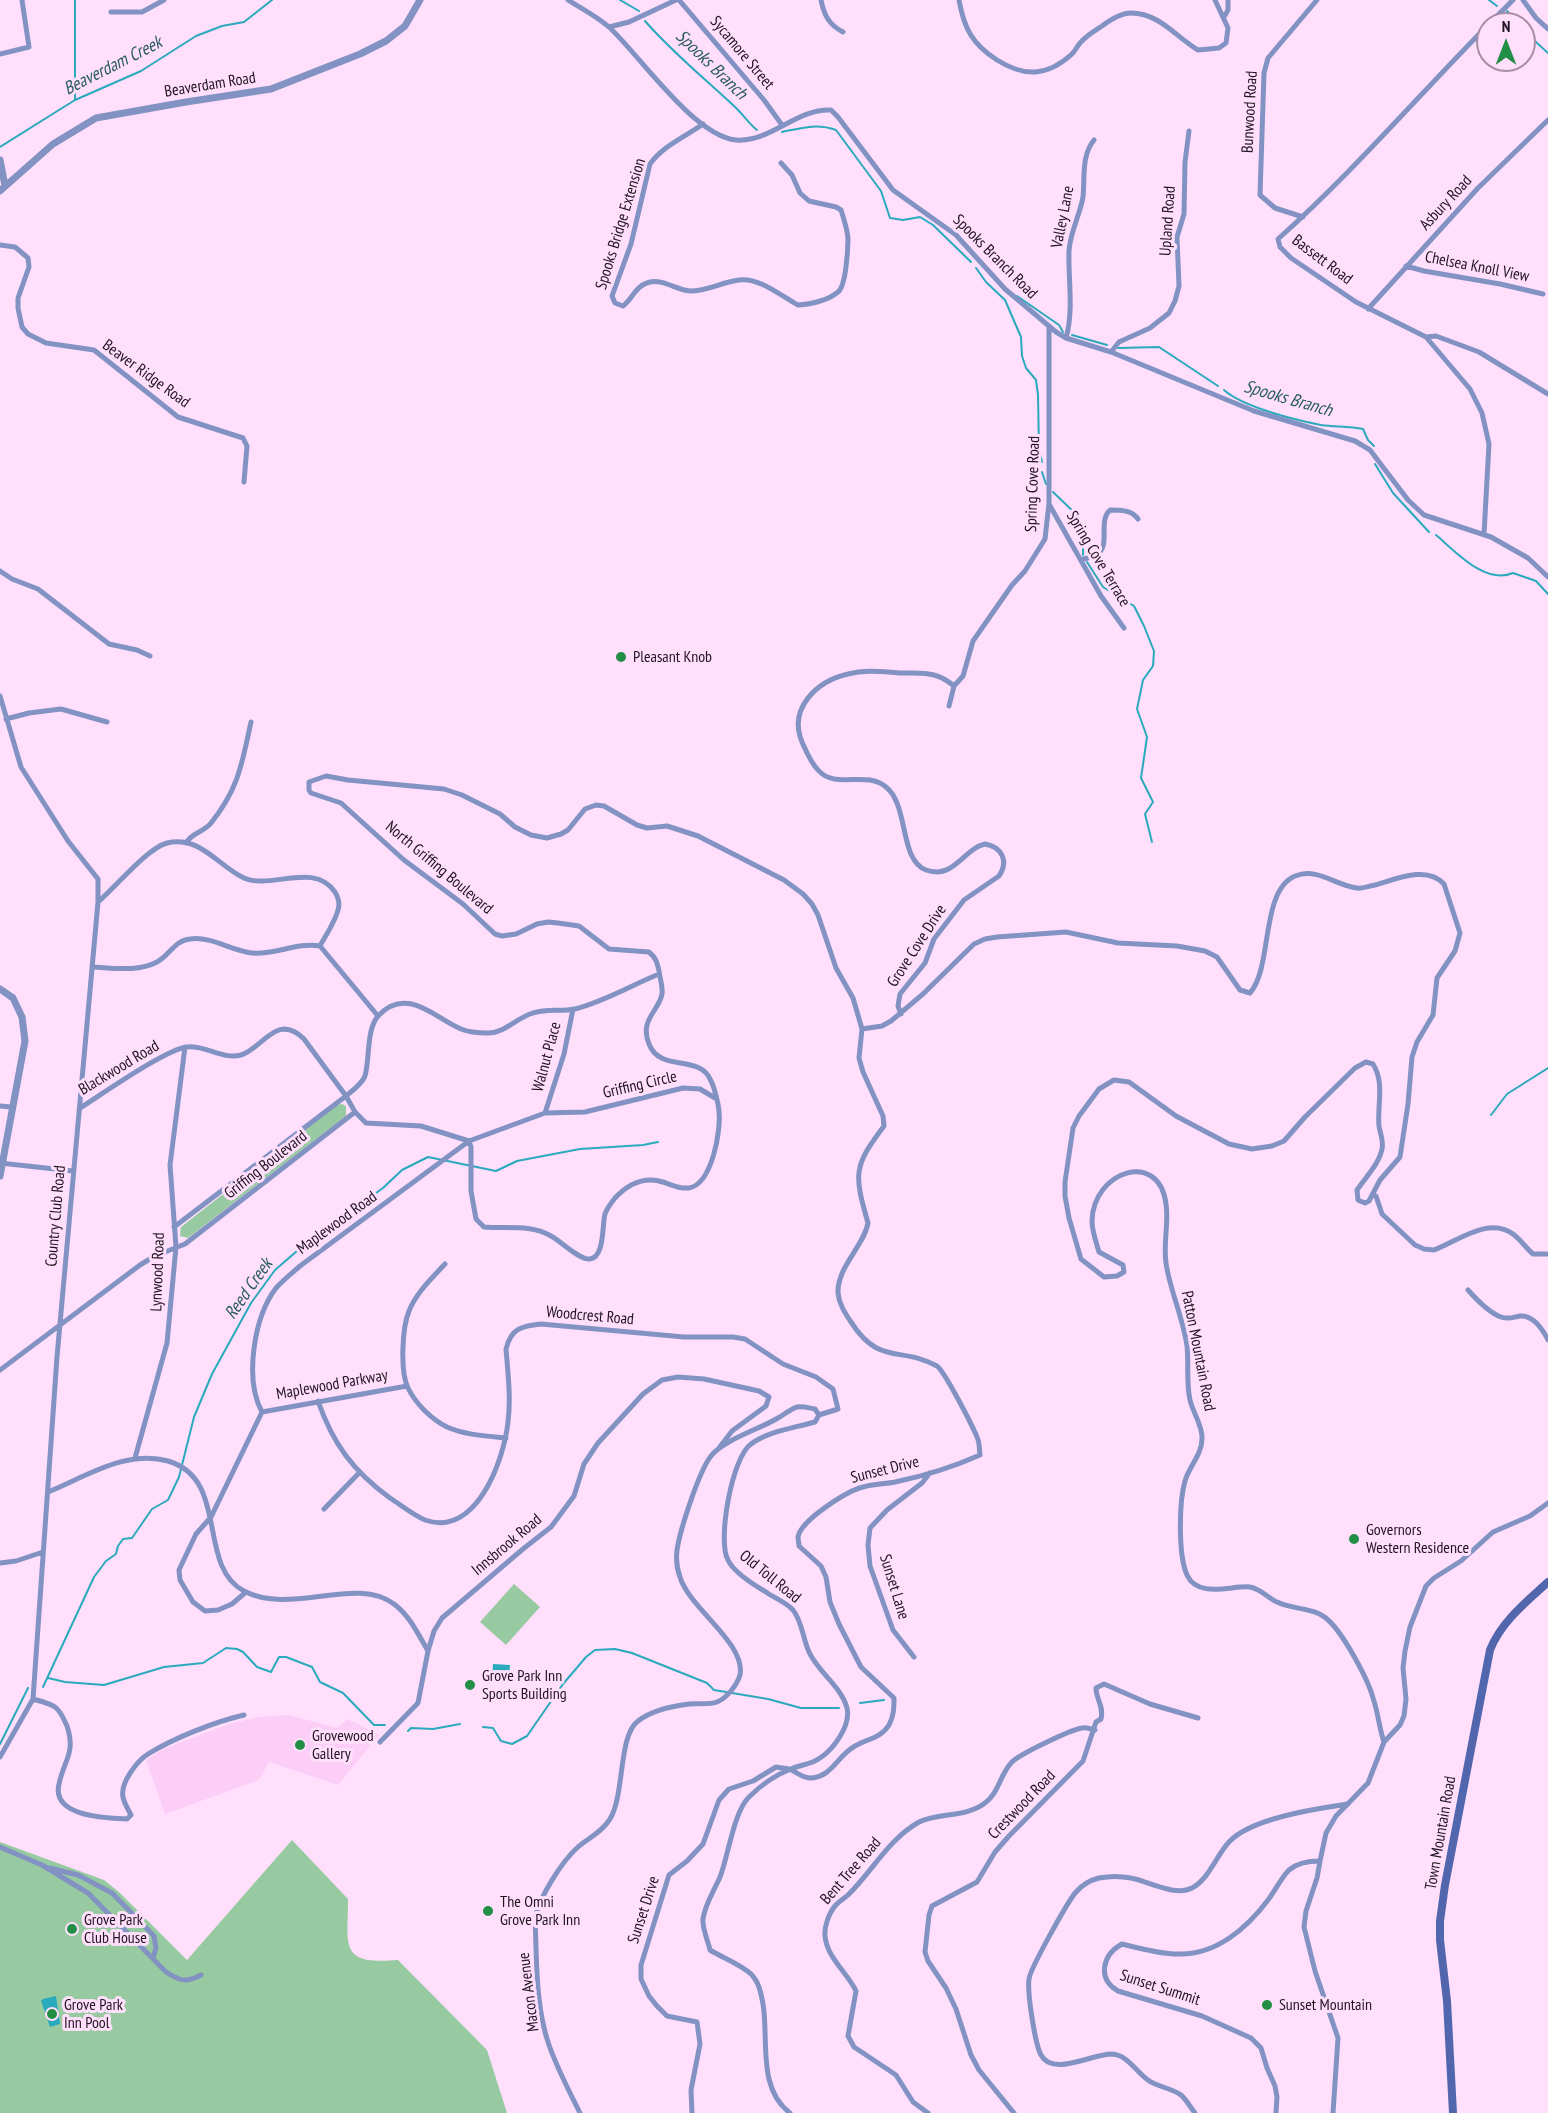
<!DOCTYPE html>
<style>
body{margin:0}
#map{position:relative;width:1548px;height:2113px;overflow:hidden;background:#ffdffb;font-family:"PT Sans Narrow",sans-serif}
canvas{display:block}
.north{position:absolute;left:1476px;top:12px;width:60px;height:60px;box-sizing:border-box;background:#ffdffb;border:2px solid #a68ea3;border-radius:50%;rotate:0deg;font-size:16px;font-weight:700;line-height:24px;text-align:center;color:#211420}
.north::after{content:'';display:block;margin:auto;width:21px;height:27px;background:#228e46;clip-path:polygon(50% 0,100% 100%,50% 72%,0 100%)}
</style>
<div id="map">
<canvas width="1548" height="2113"></canvas>
<div class="north">N</div>
</div>
<script>
const ctx = document.querySelector('canvas').getContext('2d');
ctx.lineJoin = 'round';
function paint(path, color) { ctx.fillStyle = color; ctx.fill(path, 'evenodd'); }
function strokePath(path, color, width, dash) { ctx.strokeStyle = color; ctx.lineWidth = width; ctx.lineCap = dash ? 'butt' : 'round'; ctx.setLineDash(dash || []); ctx.stroke(path); }
function write(font, color, halo, rows, align = 'center') {
  ctx.font = font + ' "PT Sans Narrow",sans-serif'; ctx.lineWidth = 6; ctx.setLineDash([]); ctx.textBaseline = 'middle'; ctx.strokeStyle = halo; ctx.fillStyle = color; for (const [text, x, y, turn = 0] of rows) {
    ctx.save(); ctx.translate(x, y); ctx.rotate((+turn || 0) * Math.PI / 180); ctx.textAlign = isNaN(turn) ? turn : align; if (halo) ctx.strokeText(text, 0, 0); ctx.fillText(text, 0, 0); ctx.restore();
  }
}
const built = new Path2D(`
 M 289,1715 L 337,1728 L 348,1719 L 379,1735 L 338,1785 L 269,1762 L 259,1780 L 165,1814 L 146,1760 L 163,1749 L 232,1723 L 259,1717 Z`);
const green = new Path2D(`
 M 342,1104 L 346,1106 L 346,1116 L 188,1238 L 180,1236 L 181,1227 L 337,1105 Z
 M 514,1584 L 540,1607 L 506,1645 L 480,1622 Z
 M 292,1840 L 348,1899 C 348,1947 339,1965 398,1960 L 487,2050 L 507,2113 L 0,2113 L 0,1842 L 104,1880 L 119,1892 L 187,1960 Z`);
const water = new Path2D(`
 M 493,1664 L 510,1665 L 509,1681 L 492,1679 Z
 M 56,1996 L 60,2024 L 50,2027 L 41,2001 L 43,1999 Z`);
const stream = new Path2D(`
 M 620,0 L 639,11
 M 1489,0 L 1497,6
 M 1507,11 L 1519,24
 M 645,21 C 672,52 704,78 734,106 C 743,114 748,123 757,130
 M 1524,31 L 1548,53
 M 75,100 L 75,0
 M 782,132 C 801,128 817,123 836,130 L 881,191 L 890,218 L 903,220 L 920,217 L 933,225 L 971,262
 M 0,147 L 75,100 L 141,71 L 196,36 L 222,26 L 244,22 L 272,0
 M 976,268 L 986,282 L 1005,300 L 1021,337 L 1022,356 L 1026,368 L 1036,380 L 1038,395 L 1039,449 L 1042,462
 M 1017,296 L 1059,325 L 1063,332
 M 1072,335 L 1107,345
 M 1118,348 L 1159,347 L 1218,386
 M 1224,390 C 1243,407 1295,420 1321,425 C 1335,427 1349,426 1363,429 L 1368,440 L 1374,446
 M 1375,464 L 1393,493 L 1429,532
 M 1042,472 L 1046,484
 M 1053,492 L 1079,517 C 1079,531 1084,542 1083,555
 M 1436,535 C 1455,551 1485,585 1513,573 L 1536,581 L 1548,594
 M 1087,562 L 1103,587 L 1134,606 L 1144,626 L 1154,651 L 1153,666 L 1143,680 L 1137,709 L 1147,737 L 1141,778 L 1153,802 L 1145,814 L 1152,842
 M 1491,1115 L 1507,1094 L 1548,1068
 M 48,1678 L 65,1682 L 104,1685 L 164,1667 L 203,1663 L 226,1648 L 237,1649 L 243,1652 L 257,1667 L 271,1672 L 279,1657 L 286,1657 L 312,1667 L 320,1682 L 343,1693 L 374,1725 L 385,1725
 M 43,1687 L 94,1577 L 106,1561 L 116,1554 L 118,1546 L 123,1539 L 132,1538 L 152,1509 L 168,1500 L 179,1477 L 194,1417 L 212,1374 L 251,1303 L 275,1270 L 326,1226 L 342,1218 L 383,1188 L 402,1170 L 428,1157 L 496,1171 L 517,1161 L 580,1149 L 643,1145 L 658,1142
 M 860,1703 L 884,1700
 M 483,1727 L 493,1728 L 501,1741 L 512,1744 L 527,1736 L 563,1684 L 586,1657 L 595,1650 L 615,1649 L 632,1653 L 707,1683 L 714,1690 L 768,1699 L 801,1708 L 839,1708
 M 408,1731 L 411,1728 L 433,1729 L 460,1724
 M 0,1744 L 28,1688`);
const minor = new Path2D(`
 M 568,0 C 582,9 598,17 610,28 C 640,56 694,136 736,140 C 770,143 797,108 831,110 L 838,117 L 893,190 L 956,235 L 1005,289 L 1056,332 L 1066,338 L 1111,352 L 1254,411 L 1355,441 L 1370,450 L 1408,500 L 1424,515 L 1491,537 L 1528,558 L 1548,577
 M 679,0 L 764,100 L 782,125
 M 821,0 C 824,15 829,25 843,32
 M 959,0 C 964,28 972,44 997,60 C 1024,77 1047,77 1072,54 C 1076,50 1078,44 1083,40 C 1089,34 1096,30 1102,26 C 1110,20 1120,13 1131,13 C 1159,13 1176,37 1198,50 L 1219,48 L 1226,43 L 1228,28 L 1215,0
 M 1523,0 L 1536,18 L 1548,29
 M 111,12 L 142,12 L 164,0
 M 1224,17 L 1228,10 L 1228,0
 M 1489,24 L 1513,0
 M 609,27 L 629,22 L 676,0
 M 0,54 L 29,47 L 22,0
 M 703,124 C 685,137 664,145 650,164 L 631,244 L 612,296 L 615,303 L 623,306 C 633,298 636,285 650,282 C 663,279 677,290 690,291 C 708,291 722,282 739,280 C 759,277 781,296 798,305 C 811,304 827,301 838,292 C 846,286 848,249 848,238 C 847,229 844,219 841,210 L 836,207 L 809,201 L 800,193 L 792,175 L 781,163
 M 1303,217 L 1275,208 L 1260,195 L 1264,73 L 1268,58 L 1317,0
 M 0,245 L 15,247 L 28,258 L 29,267 L 18,298 L 18,308 L 22,327 L 28,334 L 46,343 L 94,350 L 178,417 L 243,438 L 247,446 L 244,482
 M 1406,266 L 1424,271 L 1500,284 L 1543,294
 M 1368,309 L 1478,188 L 1548,120
 M 1426,337 L 1436,336 L 1479,352 L 1548,394
 M 1066,338 C 1074,310 1068,279 1069,251 C 1070,232 1080,215 1083,197 C 1085,178 1081,156 1094,140
 M 1111,352 L 1119,342 L 1150,328 L 1169,313 L 1175,301 L 1179,286 L 1177,237 L 1184,214 L 1185,162 L 1189,131
 M 1049,504 L 1101,596 L 1124,628
 M 1484,534 L 1489,444 L 1482,413 L 1470,389 L 1426,337 L 1356,302 L 1291,258 L 1280,247 L 1278,239 C 1353,172 1418,96 1488,25
 M 1081,560 C 1086,558 1092,557 1096,555 C 1112,546 1097,522 1110,510 C 1121,510 1132,510 1138,519
 M 0,571 L 12,579 L 38,589 L 109,644 L 137,650 L 150,656
 M 954,686 L 963,676 L 973,641 L 1012,585 L 1025,571 L 1045,539 L 1049,503 L 1049,327
 M 0,696 L 21,767 L 68,841 L 98,879 L 98,902 L 57,1357 L 33,1699 L 0,1757
 M 6,719 L 29,713 L 61,709 L 107,722
 M 186,843 C 191,833 204,832 211,823 C 239,788 242,763 251,722
 M 98,902 C 116,887 146,849 167,843 C 200,835 218,866 244,878 C 271,890 314,861 335,892 C 338,897 340,904 338,910 C 335,922 326,935 320,946
 M 93,967 C 114,968 138,972 157,962 C 169,956 175,940 190,939 C 212,936 231,951 252,953 C 276,955 296,942 320,946 L 378,1016
 M 901,1014 L 898,1006 L 900,994 L 925,963 L 934,939 L 964,900 L 999,876 C 1009,861 1002,847 985,844 C 963,849 954,880 926,870 C 899,860 909,805 886,787 C 866,770 835,790 818,770 C 811,763 806,751 802,742 C 788,708 817,681 848,674 C 866,669 884,672 902,673 C 913,673 924,672 934,675 C 942,677 948,681 954,686 L 949,706
 M 862,1029 L 882,1026 L 891,1021 L 923,994 L 974,944 L 985,939 L 997,937 L 1066,932 L 1118,943 L 1177,946 L 1205,951 L 1217,957 L 1240,990 L 1250,993 C 1273,967 1260,891 1295,876 C 1318,867 1336,886 1357,888 C 1363,889 1369,886 1375,885 C 1396,879 1427,865 1444,884 L 1460,933 L 1455,951 L 1437,978 L 1433,1015 L 1417,1042 L 1412,1057 L 1408,1104 L 1400,1157 L 1380,1180 L 1369,1201 L 1365,1203 L 1358,1200 L 1357,1190 C 1365,1178 1379,1164 1382,1149 C 1384,1141 1380,1133 1379,1126 C 1377,1105 1385,1083 1373,1064 L 1366,1062 L 1355,1068 L 1305,1117 L 1284,1141 L 1272,1146 L 1252,1149 L 1229,1144 L 1176,1116 L 1129,1082 L 1114,1080 L 1099,1089 L 1079,1116 L 1073,1128 L 1065,1182 L 1065,1196 L 1069,1218 L 1081,1259 L 1104,1277 L 1117,1276 L 1124,1272 L 1123,1265 L 1099,1252 C 1096,1242 1092,1231 1092,1221 C 1093,1171 1159,1149 1166,1204 C 1169,1223 1163,1243 1166,1263 C 1170,1291 1183,1317 1187,1346 C 1189,1364 1186,1382 1190,1400 C 1193,1413 1203,1426 1202,1439 C 1202,1454 1189,1467 1185,1481 C 1179,1502 1178,1555 1187,1575 C 1198,1599 1233,1585 1250,1587 C 1261,1589 1268,1598 1277,1602 C 1293,1610 1315,1607 1328,1620 C 1343,1633 1368,1679 1373,1698 C 1378,1712 1379,1727 1384,1742
 M 0,1106 L 11,1107
 M 80,1108 C 101,1095 166,1049 187,1047 C 206,1045 222,1060 241,1055 C 263,1048 277,1012 304,1039 L 346,1096 L 355,1112 L 366,1123 L 421,1126 L 469,1141 L 545,1113 L 585,1112 L 683,1088 L 700,1089 L 715,1098
 M 545,1113 L 564,1054 L 573,1009
 M 0,1163 L 73,1171
 M 1373,1195 L 1376,1196 L 1382,1214 L 1415,1245 L 1424,1249 L 1434,1250 C 1458,1241 1489,1216 1513,1234 C 1521,1240 1526,1248 1533,1254 L 1548,1254
 M 174,1227 L 346,1096 C 352,1091 362,1084 365,1076 C 370,1059 366,1028 379,1015 C 407,986 435,1018 461,1029 C 468,1032 480,1033 488,1033 C 504,1033 516,1019 530,1014 C 545,1008 559,1012 575,1009 C 603,1002 632,985 659,974
 M 445,1264 C 432,1278 416,1293 409,1311 C 402,1328 400,1372 408,1388 C 416,1404 431,1419 447,1427 C 465,1435 486,1436 506,1438
 M 1468,1290 C 1476,1299 1490,1313 1501,1317 C 1509,1320 1513,1317 1520,1316 C 1534,1315 1543,1330 1548,1340
 M 0,1370 L 140,1265 L 155,1256 L 185,1244 L 355,1112
 M 318,1401 C 333,1444 353,1471 390,1498 C 401,1505 413,1515 425,1520 C 477,1538 504,1459 508,1422 C 511,1398 508,1373 506,1349 C 511,1328 522,1326 541,1324 L 684,1337 L 733,1337 L 745,1339 L 783,1364 L 816,1377 L 833,1389 L 838,1409 L 819,1415
 M 262,1412 L 407,1386
 M 135,1458 L 167,1343 L 176,1247 L 170,1165 L 185,1047
 M 48,1492 C 85,1477 127,1449 168,1461 C 230,1479 196,1566 244,1591 C 291,1616 356,1575 394,1604 C 410,1616 418,1634 428,1651
 M 324,1509 L 359,1473
 M 0,1563 L 16,1561 L 43,1552
 M 246,1592 L 232,1604 L 218,1610 L 205,1611 L 193,1602 L 180,1580 L 179,1570 L 196,1534 L 211,1517 L 262,1412 C 244,1379 254,1317 276,1288 C 283,1280 292,1273 300,1266 L 469,1141 L 471,1147 L 471,1191 L 476,1219 L 484,1227 C 507,1229 530,1224 551,1236 C 561,1241 579,1260 590,1259 C 605,1257 602,1224 605,1214 C 607,1208 611,1203 615,1198 C 628,1184 644,1176 663,1182 C 672,1185 679,1189 689,1188 C 712,1184 721,1131 719,1112 C 719,1106 714,1086 711,1081 C 700,1053 660,1073 649,1044 C 639,1020 659,1011 662,994 C 663,986 660,979 659,971 C 657,962 656,958 649,952 L 609,949 L 579,926 L 558,923 L 548,922 L 537,924 L 516,934 L 502,936 L 495,934 L 463,904 L 404,860 L 341,803 L 311,793 L 309,790 L 309,782 L 326,776 L 348,780 L 444,789 L 462,795 L 500,814 L 515,827 L 531,835 L 547,838 L 561,834 L 568,830 L 585,809 L 596,805 L 604,806 L 637,825 L 647,828 L 667,826 L 698,836 L 784,880 L 803,894 L 812,904 L 818,915 L 836,968 L 853,998 L 862,1029 L 859,1058 L 863,1072 L 883,1116 L 884,1126 C 853,1167 854,1174 868,1223 C 864,1246 837,1267 838,1293 C 839,1304 845,1313 851,1322 C 879,1366 901,1346 937,1366 C 945,1372 972,1425 977,1437 C 980,1443 979,1449 980,1455 C 953,1467 924,1476 895,1482 C 885,1484 873,1484 863,1487 C 847,1491 801,1520 798,1537 C 798,1540 799,1543 799,1546 L 821,1566 L 826,1577 L 830,1602 L 839,1624 L 861,1667 L 894,1698 C 894,1707 894,1716 889,1725 C 881,1738 867,1739 855,1746 C 838,1755 832,1777 811,1778 C 802,1778 797,1772 789,1769 C 785,1768 780,1768 776,1767 L 753,1781 L 729,1789 L 719,1800 L 703,1844 L 687,1861 L 669,1875 L 641,1965 L 641,1979 L 649,1996 L 657,2006 L 667,2016 L 697,2022 L 700,2044 L 691,2090 L 692,2113
 M 914,1657 L 893,1630 L 870,1566 L 868,1545 L 870,1528 L 887,1510 L 922,1483 L 930,1473
 M 33,1699 C 40,1701 49,1703 55,1707 C 61,1711 64,1720 67,1726 C 76,1753 64,1760 59,1784 C 51,1817 107,1818 127,1819 L 131,1815 C 128,1809 124,1803 123,1797 C 120,1783 137,1761 148,1754 C 174,1738 214,1722 244,1715
 M 380,1742 L 418,1703 L 428,1651 L 434,1631 L 442,1618 L 523,1549 L 551,1527 L 574,1496 L 584,1464 L 598,1443 L 643,1394 L 662,1380 L 678,1377 L 704,1379 L 759,1391 L 769,1397 L 766,1406 L 732,1431 L 719,1448
 M 0,1847 L 42,1865 L 88,1893 L 166,1972 C 180,1981 186,1983 201,1975
 M 1320,1861 L 1317,1878 L 1306,1911 L 1304,1927 L 1315,1971 L 1338,2038 L 1333,2113
 M 50,1868 L 78,1875 L 112,1893 L 154,1936 L 156,1948 L 153,1958
 M 580,2113 C 569,2091 557,2068 549,2045 C 535,2005 537,1960 535,1919 C 539,1897 562,1861 579,1846 C 589,1838 603,1831 610,1819 C 625,1794 618,1736 638,1721 C 652,1710 673,1706 689,1704 C 698,1703 709,1705 717,1702 C 727,1698 737,1685 740,1675 C 746,1643 689,1608 680,1577 C 677,1569 676,1558 677,1550 C 680,1530 699,1471 711,1456 C 723,1440 760,1429 778,1418 C 784,1415 790,1409 797,1407 C 803,1406 809,1408 815,1409 L 819,1415
 M 790,2113 C 757,2088 769,2040 763,2004 C 761,1993 759,1982 751,1974 C 740,1964 723,1958 710,1950 C 708,1941 702,1928 703,1919 C 705,1904 714,1891 720,1877 C 728,1857 734,1811 749,1797 C 761,1785 775,1775 791,1769 C 800,1765 812,1764 820,1758 C 834,1749 851,1725 847,1708 C 841,1686 818,1672 809,1652 C 803,1639 802,1621 793,1610 C 786,1602 774,1598 766,1592 C 754,1585 734,1573 728,1560 C 717,1541 732,1457 751,1444 C 769,1431 794,1428 815,1422 L 819,1415
 M 928,2113 L 913,2102 L 896,2075 L 854,2047 L 848,2036 L 856,1991 C 847,1972 827,1958 825,1936 C 824,1927 829,1913 835,1906 C 839,1901 845,1898 849,1894 C 873,1870 889,1839 919,1822 C 940,1812 965,1818 985,1803 C 999,1793 1000,1774 1012,1762 C 1020,1754 1070,1730 1082,1728 C 1086,1727 1090,1729 1095,1730
 M 1014,2113 L 979,2070 L 971,2055 L 956,2009 L 946,1988 L 928,1961 L 925,1952 L 929,1915 L 932,1906 L 977,1882 L 995,1852 L 1009,1836 L 1083,1761 L 1096,1722 L 1101,1719 C 1104,1705 1096,1700 1096,1688 L 1104,1684 L 1150,1704 L 1198,1718
 M 1195,2113 C 1190,2107 1186,2099 1181,2095 C 1172,2088 1157,2087 1148,2080 C 1136,2072 1128,2055 1112,2054 C 1091,2054 1053,2077 1041,2055 C 1035,2044 1027,1992 1029,1979 C 1030,1969 1068,1901 1076,1892 C 1082,1885 1091,1880 1099,1878 C 1109,1876 1121,1876 1131,1878 C 1148,1881 1175,1897 1192,1888 C 1209,1879 1216,1856 1229,1842 C 1251,1818 1316,1809 1348,1804
 M 1276,2113 L 1277,2097 L 1275,2086 L 1267,2068 L 1261,2048 L 1251,2038 L 1202,2016 L 1118,1991 C 1097,1979 1102,1955 1122,1944 C 1138,1948 1164,1955 1181,1954 C 1217,1954 1247,1928 1268,1900 C 1275,1891 1281,1878 1289,1870 C 1297,1863 1310,1861 1320,1861 L 1326,1833 L 1336,1816 L 1368,1783 L 1384,1742 L 1400,1725 L 1404,1716 L 1406,1699 L 1403,1668 L 1405,1651 L 1410,1627 L 1426,1586 L 1434,1578 L 1461,1561 L 1493,1532 L 1530,1516 L 1548,1503`);
const tertiary = new Path2D(`
 M 0,160 L 5,186
 M 0,191 L 53,144 L 96,118 L 186,102 L 271,89 L 360,54 L 386,41 L 405,26 L 420,0
 M 0,989 L 13,998 L 22,1017 L 25,1041 L 0,1176`);
const secondary = new Path2D(`
 M 1453,2113 L 1447,2001 L 1440,1940 L 1440,1921 L 1445,1885 L 1490,1650 C 1501,1622 1526,1602 1548,1582`);
const markers = [
 [621,657,6,"#228e46"],
 [1354,1539,6,"#228e46"],
 [470,1685,6,"#228e46"],
 [300,1745,6,"#228e46"],
 [488,1911,6,"#228e46"],
 [72,1929,6,"#228e46"],
 [1267,2005,6,"#228e46"],
 [52,2014,6,"#228e46"]
];
const streetNames = [
 ["Sycamore Street",742,53,50],
 ["Beaverdam Road",210,85,-9],
 ["Bunwood Road",1250,112,-87],
 ["Asbury Road",1446,203,-47],
 ["Valley Lane",1063,217,-79],
 ["Upland Road",1168,221,-86],
 ["Spooks Bridge Extension",621,224,-73],
 ["Spooks Branch Road",995,257,45],
 ["Bassett Road",1322,260,37],
 ["Chelsea Knoll View",1477,267,11],
 ["Beaver Ridge Road",146,374,36],
 ["Spring Cove Road",1033,484,-88],
 ["Spring Cove Terrace",1098,559,59],
 ["North Griffing Boulevard",439,868,40],
 ["Grove Cove Drive",917,946,-57],
 ["Walnut Place",547,1057,-75],
 ["Blackwood Road",119,1068,-31],
 ["Griffing Circle",640,1085,-13],
 ["Griffing Boulevard",266,1165,-38],
 ["Country Club Road",56,1216,-85],
 ["Maplewood Road",337,1223,-36],
 ["Lynwood Road",158,1272,-88],
 ["Woodcrest Road",590,1316,5],
 ["Patton Mountain Road",1198,1351,79],
 ["Maplewood Parkway",332,1385,-10],
 ["Sunset Drive",885,1470,-14],
 ["Innsbrook Road",507,1545,-40],
 ["Old Toll Road",770,1577,39],
 ["Sunset Lane",894,1587,73],
 ["Crestwood Road",1022,1805,-46],
 ["Town Mountain Road",1441,1833,-80],
 ["Bent Tree Road",851,1871,-49],
 ["Sunset Drive",644,1910,-72],
 ["Sunset Summit",1160,1988,18],
 ["Macon Avenue",529,1992,-97]
];
const poiNames = [
 ["Pleasant Knob",633,657],
 ["Governors",1366,1530],
 ["Western Residence",1366,1548],
 ["Grove Park Inn",482,1676],
 ["Sports Building",482,1694],
 ["Grovewood",312,1736],
 ["Gallery",312,1754],
 ["The Omni",500,1902],
 ["Grove Park Inn",500,1920],
 ["Grove Park",84,1920],
 ["Club House",84,1938],
 ["Grove Park",64,2005],
 ["Inn Pool",64,2023],
 ["Sunset Mountain",1279,2005]
];
const waterNames = [
 ["Spooks Branch",711,65,44],
 ["Beaverdam Creek",113,66,-27],
 ["Spooks Branch",1288,399,16],
 ["Reed Creek",249,1289,-55]
];
paint(built, '#fccef7');
paint(green, '#97caa0');
paint(water, '#2baabd');
strokePath(stream, '#2baabd', 2);
strokePath(minor, '#8292c3', 5);
strokePath(tertiary, '#8292c3', 7);
strokePath(secondary, '#5166ad', 8);
for (const [x, y, r, color] of markers) { const dot = new Path2D(); dot.arc(x, y, r, 0, 2 * Math.PI); ctx.fillStyle = color; ctx.fill(dot); strokePath(dot, '#ffdffb', 2); }
write('16px', '#211420', '#ffdffb', streetNames);
write('16px', '#211420', '#ffdffb', poiNames, 'left');
write('italic 18px', '#2a5c64', '#ffdffb', waterNames);
</script>
